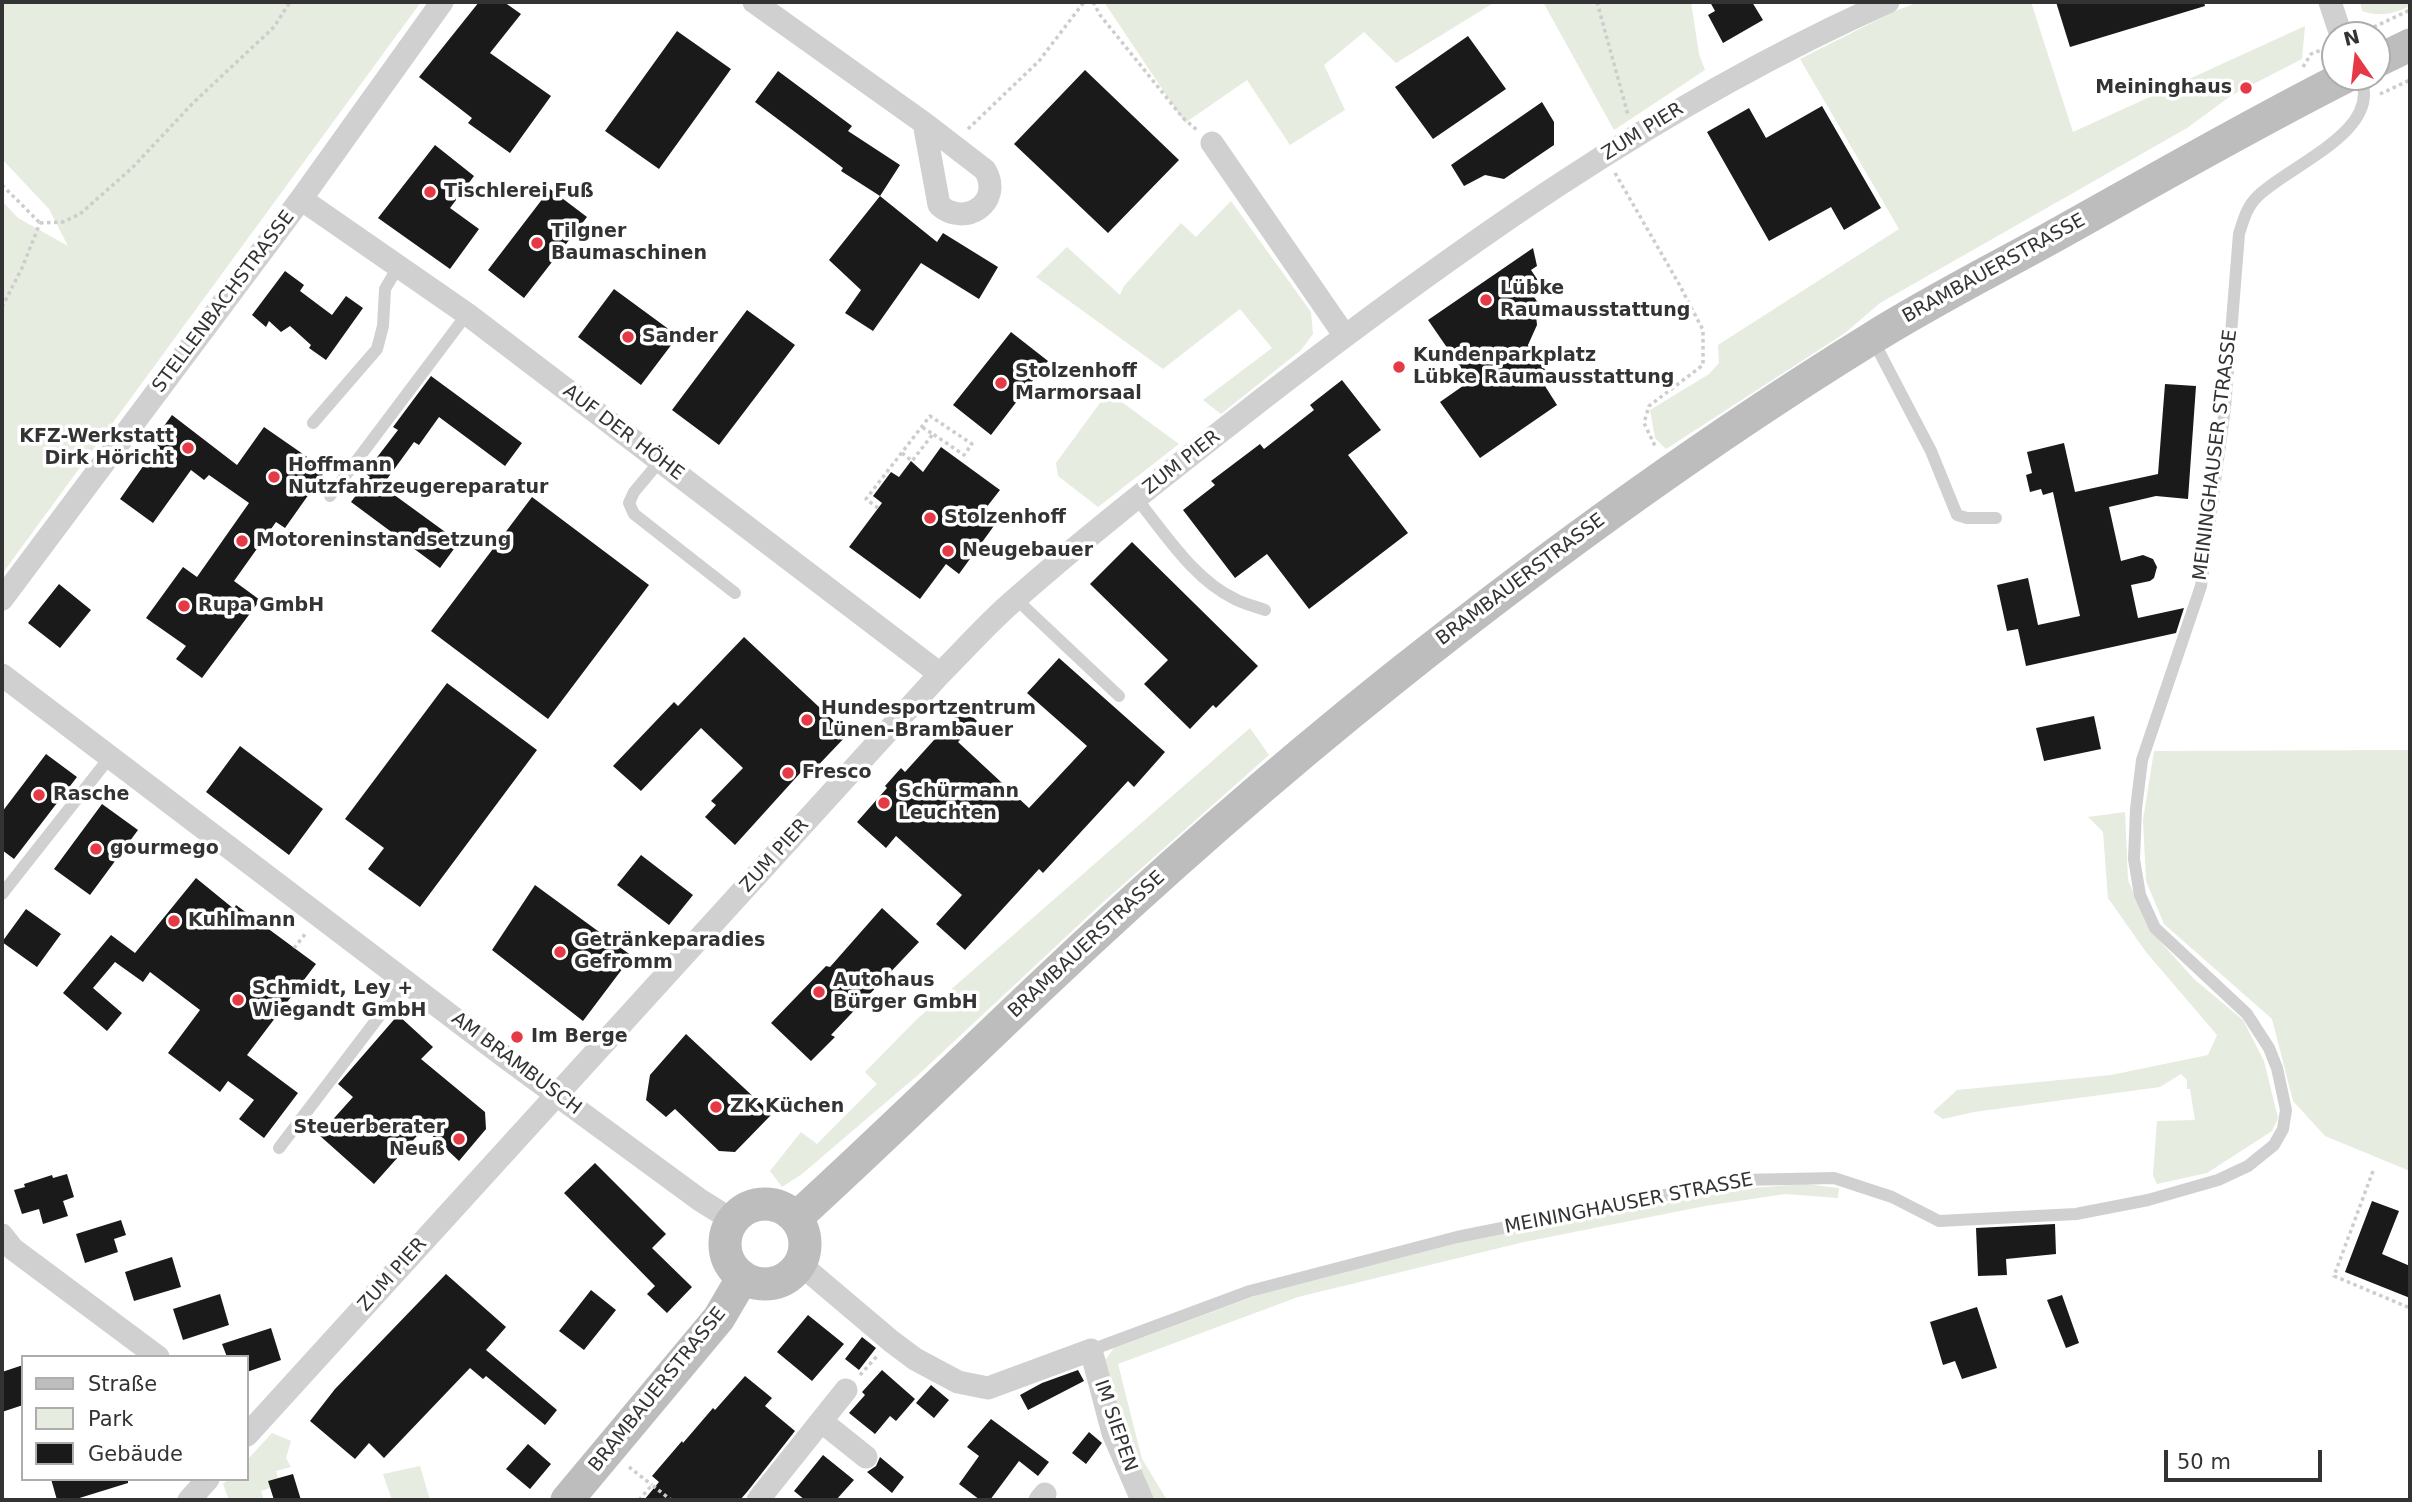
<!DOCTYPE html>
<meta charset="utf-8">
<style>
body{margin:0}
#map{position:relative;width:2412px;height:1502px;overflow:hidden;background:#fff;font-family:"DejaVu Sans",sans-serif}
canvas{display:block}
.frame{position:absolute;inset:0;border:4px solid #333;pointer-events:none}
.legend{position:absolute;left:21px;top:1355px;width:228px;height:126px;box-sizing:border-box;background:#fff;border:2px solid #adadad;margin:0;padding:9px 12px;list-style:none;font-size:21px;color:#333}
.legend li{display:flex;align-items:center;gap:14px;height:35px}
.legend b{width:35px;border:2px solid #adadad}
.north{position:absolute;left:2321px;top:21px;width:70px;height:70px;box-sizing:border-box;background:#fff;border:2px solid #adadad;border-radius:50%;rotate:346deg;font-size:19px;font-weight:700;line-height:28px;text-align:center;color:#333}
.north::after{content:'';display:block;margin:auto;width:24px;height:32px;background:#e63946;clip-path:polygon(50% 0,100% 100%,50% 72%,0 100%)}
.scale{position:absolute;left:2164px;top:1450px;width:158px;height:32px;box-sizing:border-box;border:4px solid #333;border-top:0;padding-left:9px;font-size:21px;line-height:24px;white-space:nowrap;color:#333;-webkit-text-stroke:5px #fff;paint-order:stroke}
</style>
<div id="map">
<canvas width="2412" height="1502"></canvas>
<div class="frame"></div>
<ul class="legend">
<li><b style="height:9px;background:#bdbdbd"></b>Straße</li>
<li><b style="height:19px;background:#e6ecdf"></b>Park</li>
<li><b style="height:19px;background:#1a1a1a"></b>Gebäude</li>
</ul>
<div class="north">N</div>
<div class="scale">50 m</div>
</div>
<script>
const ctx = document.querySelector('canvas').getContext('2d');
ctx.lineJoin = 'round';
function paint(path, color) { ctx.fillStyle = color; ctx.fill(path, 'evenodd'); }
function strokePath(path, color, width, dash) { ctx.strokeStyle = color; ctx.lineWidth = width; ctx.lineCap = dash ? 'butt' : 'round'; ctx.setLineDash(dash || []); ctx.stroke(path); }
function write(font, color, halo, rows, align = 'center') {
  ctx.font = font + ' "DejaVu Sans",sans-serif'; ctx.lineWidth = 7; ctx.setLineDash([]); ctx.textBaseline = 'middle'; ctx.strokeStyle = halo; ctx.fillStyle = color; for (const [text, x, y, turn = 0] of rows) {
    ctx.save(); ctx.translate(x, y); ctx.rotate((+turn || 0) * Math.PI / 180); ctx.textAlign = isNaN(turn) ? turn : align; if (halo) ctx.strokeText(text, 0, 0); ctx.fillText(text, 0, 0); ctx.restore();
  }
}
const green = new Path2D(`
 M 2,2 L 421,2 L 2,574 L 2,201 L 18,218 L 68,246 L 49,209 L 2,159 Z
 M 1104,2 L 1495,2 L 1396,63 L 1364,32 L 1324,65 L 1345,110 L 1290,145 L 1247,80 L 1185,123 Z
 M 1543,2 L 1691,2 L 1699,54 L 1705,70 L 1614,130 Z
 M 1919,2 L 2031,2 L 2073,132 L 2305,26 L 2302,59 L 2232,95 L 2187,128 L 1880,303 L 1845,333 L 1666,449 L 1655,438 L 1650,410 L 1709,374 L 1719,363 L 1718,345 L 1899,229 L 1800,59 L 1895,11 Z
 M 2360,2 L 2410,2 L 2410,6 C 2393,14 2381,17 2362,11 Z
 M 1231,201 L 1311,312 L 1313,334 L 1301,350 L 1221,414 L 1203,400 L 1272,348 L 1240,309 L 1163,369 L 1036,277 L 1067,247 L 1120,295 L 1124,286 L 1181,223 L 1196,237 Z
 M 1108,392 L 1179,444 L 1098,507 L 1058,476 L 1056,463 Z
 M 1250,728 L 1269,755 L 1100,905 L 918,1075 L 802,1174 L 782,1187 L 770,1171 L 801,1132 L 817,1144 L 877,1084 L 865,1072 L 916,1020 Z
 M 2410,750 L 2410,1171 L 2325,1136 L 2293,1101 L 2272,1019 L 2164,924 L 2146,881 L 2143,820 L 2154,751 Z
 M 2125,812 L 2128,880 L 2151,931 L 2194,979 L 2243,1020 L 2264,1061 L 2278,1118 L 2272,1131 L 2207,1173 L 2157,1184 L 2153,1175 L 2157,1121 L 2195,1120 L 2190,1089 L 2187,1089 L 2187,1080 L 2181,1074 L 2160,1087 L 1974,1112 L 1943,1119 L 1933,1112 L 1957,1090 L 2111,1075 L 2208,1055 L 2217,1035 L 2146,952 L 2108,898 L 2103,832 L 2088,817 Z
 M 1805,1184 L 1839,1188 L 1838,1198 L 1785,1194 L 1705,1206 L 1524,1242 L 1298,1297 L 1118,1364 L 1142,1459 L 1167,1500 L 1149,1500 L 1139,1482 L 1103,1363 L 1114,1348 L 1258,1295 L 1472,1239 L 1750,1188 Z
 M 272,1433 L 291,1441 L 286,1458 L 291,1467 L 276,1471 L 278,1478 L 268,1481 L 270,1488 L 261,1491 L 264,1500 L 229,1500 L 223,1484 L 228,1479 L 247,1479 L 247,1460 Z
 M 420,1466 L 430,1500 L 392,1500 L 383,1474 Z`);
const building = new Path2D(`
 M 479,2 L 504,2 L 521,14 L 490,53 L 551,96 L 510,153 L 468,123 L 472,118 L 419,77 Z
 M 1710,2 L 1752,2 L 1763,20 L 1723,43 L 1708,15 L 1715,11 Z
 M 2056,2 L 2204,2 L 2205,6 L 2070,47 Z
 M 677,31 L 731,69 L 659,169 L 605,131 Z
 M 1468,36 L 1506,89 L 1433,139 L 1395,87 Z
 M 1085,70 L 1179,160 L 1108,233 L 1014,144 Z
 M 778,71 L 852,126 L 848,131 L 900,165 L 880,196 L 937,242 L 943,233 L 998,267 L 979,299 L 921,263 L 873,331 L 845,313 L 861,290 L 829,260 L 880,196 L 841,171 L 843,168 L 755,102 Z
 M 1542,102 L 1554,122 L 1554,145 L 1504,179 L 1485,175 L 1464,186 L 1451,165 Z
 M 1822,106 L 1881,208 L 1844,230 L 1831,207 L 1769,241 L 1707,132 L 1749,108 L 1766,138 Z
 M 435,145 L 474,176 L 450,208 L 479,229 L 450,269 L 378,218 Z
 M 550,189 L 587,217 L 524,298 L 488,270 Z
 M 1533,248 L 1537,266 L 1531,270 L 1541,285 L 1531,292 L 1538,303 L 1535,305 L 1537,325 L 1528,345 L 1553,381 L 1545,386 L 1557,405 L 1480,458 L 1440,402 L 1470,381 L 1428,320 Z
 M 285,271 L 304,285 L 300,291 L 332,315 L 346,296 L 363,308 L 326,360 L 309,348 L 311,345 L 290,326 L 281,332 L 269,321 L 266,327 L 252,315 Z
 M 614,289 L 678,336 L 641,385 L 578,337 Z
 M 747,310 L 795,345 L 719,445 L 672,410 Z
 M 1011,332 L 1048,361 L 991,435 L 953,405 Z
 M 431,376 L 522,443 L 505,466 L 439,417 L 419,445 L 414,442 L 382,486 L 459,542 L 440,568 L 351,502 L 370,477 L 365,473 L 398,430 L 393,427 Z
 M 1342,380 L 1381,430 L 1348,455 L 1408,533 L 1309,609 L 1267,554 L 1235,578 L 1183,510 L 1215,485 L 1211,481 L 1260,444 L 1264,449 L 1314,410 L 1310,405 Z
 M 2165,384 L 2196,386 L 2188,499 L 2156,496 L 2109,507 L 2121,561 L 2143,555 L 2153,559 L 2157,567 L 2154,578 L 2150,581 L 2131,585 L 2138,618 L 2184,608 L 2176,633 L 2026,666 L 2018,629 L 2007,631 L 1997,585 L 2028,578 L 2038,625 L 2080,616 L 2053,492 L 2043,495 L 2041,489 L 2030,492 L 2026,475 L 2032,473 L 2027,452 L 2064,443 L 2075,492 L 2158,474 Z
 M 172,415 L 237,465 L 264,427 L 326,470 L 285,528 L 276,522 L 234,581 L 260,600 L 202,678 L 176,659 L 186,646 L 146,618 L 183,567 L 197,577 L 249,503 L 209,475 L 204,480 L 191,470 L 153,523 L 120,499 L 158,445 L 153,441 Z
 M 941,447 L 1000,490 L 982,513 L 996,523 L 959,574 L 946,564 L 920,599 L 849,547 L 882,503 L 873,496 L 891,472 L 899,477 L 911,461 L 923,472 Z
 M 532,497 L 649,585 L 548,719 L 431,631 Z
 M 1132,542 L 1258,666 L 1216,708 L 1213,705 L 1190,729 L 1144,684 L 1168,660 L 1090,584 Z
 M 59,584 L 91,610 L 60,648 L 28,623 Z
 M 744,637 L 848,734 L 807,777 L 802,771 L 735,845 L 705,817 L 716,805 L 711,801 L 743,768 L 701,728 L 641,791 L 613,766 L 674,702 L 678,706 Z
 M 1059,658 L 1165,752 L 1134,787 L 1128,781 L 1043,873 L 1039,869 L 965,950 L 936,924 L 962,895 L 896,836 L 886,848 L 857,822 L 887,788 L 885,786 L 901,768 L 905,772 L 963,708 L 977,721 L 958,742 L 1029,808 L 1087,746 L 1027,693 Z
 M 447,683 L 537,750 L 420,907 L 368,869 L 384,848 L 345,819 Z
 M 2094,716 L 2101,749 L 2044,761 L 2036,728 Z
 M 240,746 L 323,809 L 289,855 L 206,792 Z
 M 46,754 L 77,777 L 14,859 L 2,850 L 2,812 Z
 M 102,804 L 138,830 L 90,895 L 54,869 Z
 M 641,855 L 693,895 L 669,925 L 617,885 Z
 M 196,878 L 234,909 L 236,905 L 316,964 L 247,1055 L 298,1093 L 264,1138 L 239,1119 L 254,1100 L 228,1081 L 220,1092 L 168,1053 L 200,1010 L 150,972 L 143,982 L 115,962 L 93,988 L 122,1013 L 107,1031 L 63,993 L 111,935 L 135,953 Z
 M 535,885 L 632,956 L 583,1021 L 492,950 Z
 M 882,908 L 919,942 L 831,1035 L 835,1037 L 811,1061 L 771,1023 L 826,966 L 830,967 Z
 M 26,909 L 61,934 L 37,967 L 2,942 Z
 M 398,1015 L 433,1047 L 421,1059 L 485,1112 L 486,1129 L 459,1161 L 424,1128 L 374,1184 L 319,1135 L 353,1097 L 338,1084 Z
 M 686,1034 L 772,1114 L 735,1152 L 719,1151 L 675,1109 L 666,1117 L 646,1100 L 650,1075 Z
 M 595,1163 L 666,1234 L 652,1248 L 692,1287 L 667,1313 L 647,1294 L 655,1286 L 564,1193 Z
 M 67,1174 L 74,1197 L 63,1201 L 68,1216 L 43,1224 L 39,1209 L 22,1214 L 14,1190 L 25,1187 L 24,1184 L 52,1175 L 53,1178 Z
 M 2372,1201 L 2399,1211 L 2382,1254 L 2410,1266 L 2410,1298 L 2345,1272 Z
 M 121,1220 L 126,1235 L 114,1239 L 118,1252 L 85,1263 L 76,1234 Z
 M 2055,1224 L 2056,1254 L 2006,1259 L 2007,1275 L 1978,1276 L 1976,1228 Z
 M 172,1257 L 181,1287 L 134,1301 L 125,1272 Z
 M 446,1274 L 506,1327 L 486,1350 L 557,1410 L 545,1425 L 486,1376 L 483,1379 L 470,1368 L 384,1458 L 369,1443 L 355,1459 L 310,1421 L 335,1389 Z
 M 591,1290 L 616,1310 L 584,1350 L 559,1331 Z
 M 220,1294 L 229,1325 L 183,1340 L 173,1309 Z
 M 2062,1295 L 2079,1343 L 2066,1348 L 2047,1300 Z
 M 1977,1307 L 1997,1368 L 1962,1379 L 1955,1361 L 1943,1365 L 1930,1322 Z
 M 808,1315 L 844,1344 L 812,1381 L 777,1352 Z
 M 271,1328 L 281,1360 L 247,1372 L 247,1357 L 227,1357 L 222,1344 Z
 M 862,1337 L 876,1348 L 859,1370 L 845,1359 Z
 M 23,1365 L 23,1405 L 2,1412 L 2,1372 Z
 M 882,1370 L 915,1399 L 896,1421 L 890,1416 L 875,1434 L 849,1413 L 865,1395 L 862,1392 Z
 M 1078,1370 L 1084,1381 L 1028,1410 L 1020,1395 L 1042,1383 Z
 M 745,1376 L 772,1398 L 765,1406 L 795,1431 L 747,1492 L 740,1500 L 644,1500 L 659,1482 L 652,1476 L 682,1441 L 683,1443 L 713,1408 L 715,1410 Z
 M 931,1385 L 949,1400 L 934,1418 L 916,1403 Z
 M 991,1419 L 1049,1462 L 1038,1476 L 1019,1461 L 990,1500 L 980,1500 L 959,1484 L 979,1456 L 967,1447 Z
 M 1089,1432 L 1102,1443 L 1086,1464 L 1072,1453 Z
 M 528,1444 L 551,1464 L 530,1489 L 506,1469 Z
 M 823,1455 L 854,1480 L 836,1500 L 805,1500 L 794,1491 Z
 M 880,1457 L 904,1477 L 892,1493 L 867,1472 L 876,1466 Z
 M 293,1474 L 301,1500 L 274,1500 L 268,1481 Z
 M 51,1479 L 128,1479 L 128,1483 L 73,1500 L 57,1500 Z`);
const path = new Path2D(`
 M 1093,2 L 1100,15 L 1183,118 L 1197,130
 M 1597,2 L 1628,115
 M 2361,33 L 2410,10
 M 2303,67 L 2311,54 L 2326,48
 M 2380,94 L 2410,80
 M 968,129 L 1039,61 L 1084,2
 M 1615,173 L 1679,284 L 1703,330 L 1703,365 L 1649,406 L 1644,423 L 1656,448
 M 2,185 L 40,223
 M 40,223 L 63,222 L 80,214 L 132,168 L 193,103 L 274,27 L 290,2
 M 2,307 L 22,268 L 40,223
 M 902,453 L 912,461 L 933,434 L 922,427
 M 878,508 L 866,499 L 930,416 L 972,444 L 964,455 L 933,434
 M 294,948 L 306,933
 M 2373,1171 L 2334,1276 L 2410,1308
 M 860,1375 L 878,1355
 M 629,1467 L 652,1485
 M 639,1500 L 652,1485 L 671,1500`);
const lane = new Path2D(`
 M 1873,340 L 1931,451 L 1957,515 L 1967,518 L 1996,518
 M 313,423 L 377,349 L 383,326 L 385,289 L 398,267
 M 660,461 L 634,492 L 629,503 L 634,514 L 735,593
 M 330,496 L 467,314
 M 1136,498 C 1165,533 1193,579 1235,599 C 1244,604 1255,606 1265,610
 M 1016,599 L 1119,696
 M 2,894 L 110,757
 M 279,1148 L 406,981
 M 1091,1350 L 1250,1291 L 1457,1237 L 1740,1180 L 1834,1178 L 1892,1197 L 1939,1221 L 2076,1214 L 2148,1200 L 2218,1180 L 2248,1166 L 2274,1145 L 2283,1129 L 2286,1110 L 2277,1068 L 2269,1048 L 2247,1014 L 2155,928 L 2140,895 L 2134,859 L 2136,809 L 2142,760 L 2201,586 L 2225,408 L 2239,234 C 2243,221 2247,206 2258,196 C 2288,166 2385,130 2360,77`);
const street = new Path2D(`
 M 754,2 L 924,123 L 939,205 C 964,228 1004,203 985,170 L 924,123
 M 2330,2 L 2341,35
 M 1212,143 L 1345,336
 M 301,199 L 467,314 L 940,674
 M 2,599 L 301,199 L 442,2
 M 2,675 L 505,1057 L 700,1200 L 732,1220
 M 2,1235 L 13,1249 L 158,1357
 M 800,1264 L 891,1341 L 915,1359 L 958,1382 L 988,1388 L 1091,1350 L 1113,1433 L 1142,1500
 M 821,1421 L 866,1457
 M 247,1435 L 940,674 C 964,650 986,625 1011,603 C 1091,532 1177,466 1261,400 C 1457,249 1661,103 1888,2
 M 189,1500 L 208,1479
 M 758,1500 L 846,1390
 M 1040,1500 L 1045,1494`);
const secondary = new Path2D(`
 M 2377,61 L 2410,45
 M725 1244a40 40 0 1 1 80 0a40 40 0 1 1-80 0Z
 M 796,1218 C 877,1144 956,1067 1036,991 C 1151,882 1270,777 1394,678 C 1546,557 1704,442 1869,340 C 1926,304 1987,273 2047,240 C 2146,185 2244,128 2345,77
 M 567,1500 L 719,1318 L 743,1277`);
const markers = [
 [2246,88,7,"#e63946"],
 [430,192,7,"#e63946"],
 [537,243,7,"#e63946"],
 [1486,300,7,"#e63946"],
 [628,337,7,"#e63946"],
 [1399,367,7,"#e63946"],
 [1001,383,7,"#e63946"],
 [188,448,7,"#e63946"],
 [274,477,7,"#e63946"],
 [930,518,7,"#e63946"],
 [242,541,7,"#e63946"],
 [948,551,7,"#e63946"],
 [184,606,7,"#e63946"],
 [807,720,7,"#e63946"],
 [788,773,7,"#e63946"],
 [39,795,7,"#e63946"],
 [884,803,7,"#e63946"],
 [96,849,7,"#e63946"],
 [174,921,7,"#e63946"],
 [560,952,7,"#e63946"],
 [819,992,7,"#e63946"],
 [238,1000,7,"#e63946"],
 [517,1037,7,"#e63946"],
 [716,1107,7,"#e63946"],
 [459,1139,7,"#e63946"]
];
const poiNames = [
 ["Meininghaus",2232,88,"right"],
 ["Tischlerei Fuß",444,192],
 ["Tilgner",551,232],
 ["Baumaschinen",551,254],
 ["Lübke",1500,289],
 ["Raumausstattung",1500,311],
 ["Sander",642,337],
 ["Kundenparkplatz",1413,356],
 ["Lübke Raumausstattung",1413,378],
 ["Stolzenhoff",1015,372],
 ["Marmorsaal",1015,394],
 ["KFZ-Werkstatt",174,437,"right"],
 ["Dirk Höricht",174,459,"right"],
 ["Hoffmann",288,466],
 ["Nutzfahrzeugereparatur",288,488],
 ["Stolzenhoff",944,518],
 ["Motoreninstandsetzung",256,541],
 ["Neugebauer",962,551],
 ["Rupa GmbH",198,606],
 ["Hundesportzentrum",821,709],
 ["Lünen-Brambauer",821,731],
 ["Fresco",802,773],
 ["Schürmann",898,792],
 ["Leuchten",898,814],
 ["Rasche",53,795],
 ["gourmego",110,849],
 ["Kuhlmann",188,921],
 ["Getränkeparadies",574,941],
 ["Gefromm",574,963],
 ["Autohaus",833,981],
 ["Bürger GmbH",833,1003],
 ["Schmidt, Ley +",252,989],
 ["Wiegandt GmbH",252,1011],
 ["Im Berge",531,1037],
 ["ZK Küchen",730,1107],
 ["Steuerberater",445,1128,"right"],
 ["Neuß",445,1150,"right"]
];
const streetNames = [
 ["ZUM PIER",1643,132,-32],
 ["BRAMBAUERSTRASSE",1994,269,-29],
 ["STELLENBACHSTRASSE",224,302,-53],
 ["AUF DER HÖHE",623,433,37],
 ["MEININGHAUSER STRASSE",2216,455,-83],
 ["ZUM PIER",1182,463,-38],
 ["BRAMBAUERSTRASSE",1521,580,-37],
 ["ZUM PIER",775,856,-48],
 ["BRAMBAUERSTRASSE",1087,945,-43],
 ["AM BRAMBUSCH",516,1064,37],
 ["MEININGHAUSER STRASSE",1629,1204,-11],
 ["ZUM PIER",393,1275,-48],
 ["BRAMBAUERSTRASSE",658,1390,-51],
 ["IM SIEPEN",1115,1426,71]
];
paint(green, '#e6ecdf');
paint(building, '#1a1a1a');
strokePath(path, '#cdcdcd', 3.5, [3.5, 3.5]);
strokePath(lane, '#d0d0d0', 12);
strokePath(street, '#d0d0d0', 23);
strokePath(secondary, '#bdbdbd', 33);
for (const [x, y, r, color] of markers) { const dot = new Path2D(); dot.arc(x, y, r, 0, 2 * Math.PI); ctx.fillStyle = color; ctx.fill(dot); strokePath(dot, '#fff', 2.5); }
write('bold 19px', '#333', '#fff', poiNames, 'left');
write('19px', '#333', '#fff', streetNames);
</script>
